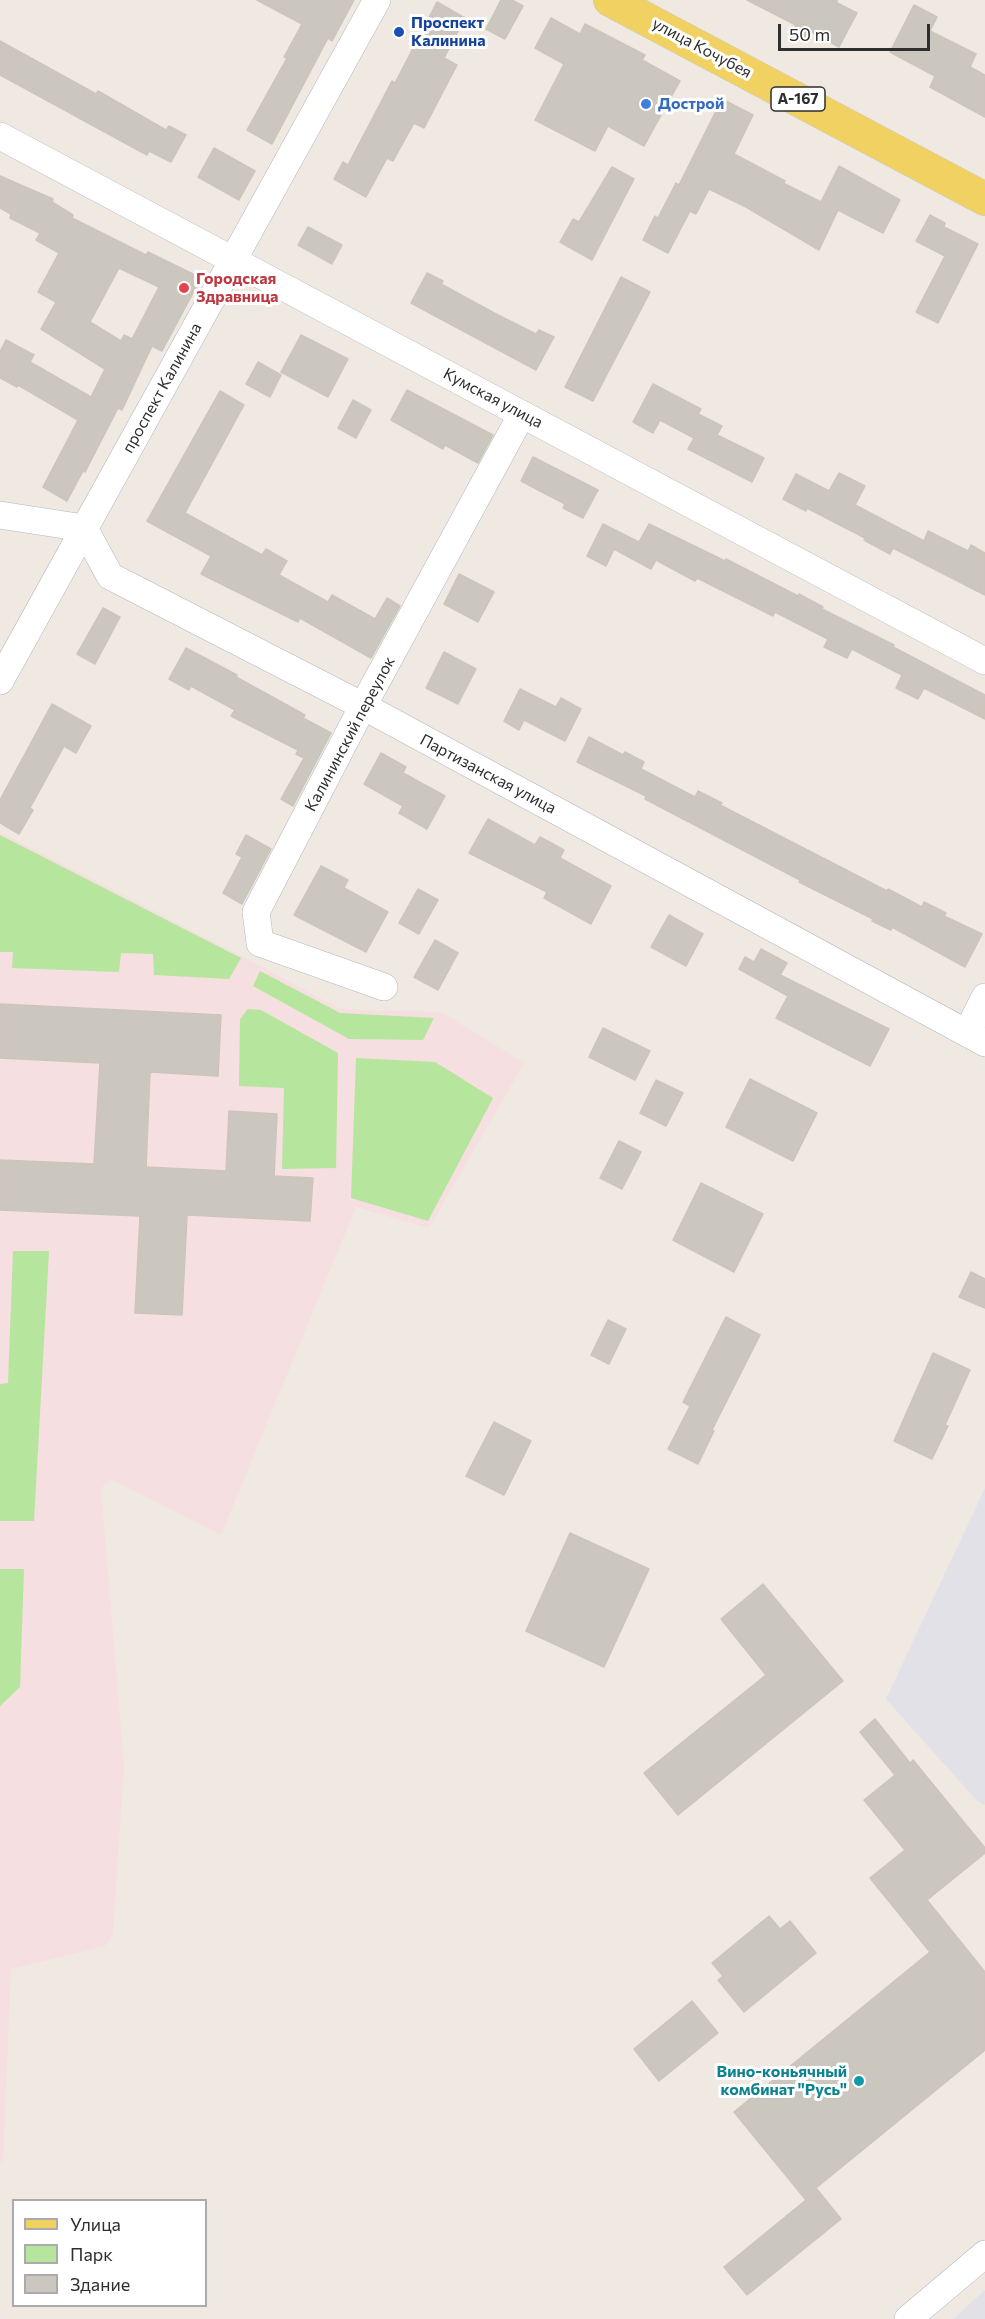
<!DOCTYPE html>
<meta charset="utf-8">
<style>
body{margin:0}
#map{position:relative;width:985px;height:2319px;overflow:hidden;background:#efe9e1;font-family:Commissioner,sans-serif}
canvas{display:block}
.legend{position:absolute;left:12px;top:2199px;width:195px;height:108px;box-sizing:border-box;background:#fff;border:2px solid #ababab;margin:0;padding:8px 10px;list-style:none;font-size:18px;color:#2e2e2e}
.legend li{display:flex;align-items:center;gap:12px;height:30px}
.legend b{width:30px;border:2px solid #ababab}
.scale{position:absolute;left:778px;top:24px;width:152px;height:27px;box-sizing:border-box;border:3px solid #2e2e2e;border-top:0;padding-left:8px;font-size:18px;line-height:21px;white-space:nowrap;color:#2e2e2e;-webkit-text-stroke:4px #fff;paint-order:stroke}
</style>
<div id="map">
<canvas width="985" height="2319"></canvas>
<ul class="legend">
<li><b style="height:8px;background:#f2d163"></b>Улица</li>
<li><b style="height:16px;background:#b6e59e"></b>Парк</li>
<li><b style="height:16px;background:#cbc7bf"></b>Здание</li>
</ul>
<div class="scale">50 m</div>
</div>
<script>
const ctx = document.querySelector('canvas').getContext('2d');
ctx.lineJoin = 'round';
function paint(path, color) { ctx.fillStyle = color; ctx.fill(path, 'evenodd'); }
function strokePath(path, color, width, dash) { ctx.strokeStyle = color; ctx.lineWidth = width; ctx.lineCap = dash ? 'butt' : 'round'; ctx.setLineDash(dash || []); ctx.stroke(path); }
function write(font, color, halo, rows, align = 'center') {
  ctx.font = font + ' Commissioner,sans-serif'; ctx.lineWidth = 6; ctx.setLineDash([]); ctx.textBaseline = 'middle'; ctx.strokeStyle = halo; ctx.fillStyle = color; for (const [text, x, y, turn = 0] of rows) {
    ctx.save(); ctx.translate(x, y); ctx.rotate((+turn || 0) * Math.PI / 180); ctx.textAlign = isNaN(turn) ? turn : align; if (halo) ctx.strokeText(text, 0, 0); ctx.fillText(text, 0, 0); ctx.restore();
  }
}
const industrial = new Path2D(`
 M 985,1488 L 985,1805 L 977,1801 L 886,1699 Z
 M 985,2290 L 985,2319 L 953,2319 Z`);
const medical = new Path2D(`
 M 0,832 L 249,960 L 340,1009 L 441,1012 L 524,1063 L 429,1228 L 356,1207 L 221,1535 L 111,1479 L 101,1488 L 124,1765 L 113,1934 L 105,1946 L 11,1969 L 3,2161 L 0,2162 Z`);
const green = new Path2D(`
 M 0,835 L 241,958 L 229,979 L 154,975 L 153,954 L 121,953 L 119,972 L 12,968 L 13,952 L 0,952 Z
 M 260,971 L 340,1013 L 434,1018 L 423,1040 L 349,1039 L 253,986 Z
 M 248,1009 L 261,1010 L 338,1053 L 336,1168 L 282,1169 L 284,1088 L 239,1086 L 240,1019 Z
 M 356,1058 L 435,1062 L 493,1098 L 428,1221 L 351,1198 Z
 M 13,1251 L 49,1251 L 34,1521 L 0,1521 L 0,1384 L 8,1383 Z
 M 0,1569 L 24,1569 L 20,1687 L 0,1706 Z`);
const building = new Path2D(`
 M 257,0 L 354,0 L 332,41 L 328,38 L 272,144 L 247,130 L 287,58 L 284,57 L 302,24 Z
 M 501,0 L 512,0 L 523,6 L 505,39 L 486,29 Z
 M 747,0 L 837,0 L 837,3 L 857,13 L 839,47 L 812,32 L 809,39 L 792,29 L 794,24 Z
 M 437,2 L 465,18 L 444,58 L 457,65 L 424,128 L 414,123 L 393,161 L 387,158 L 366,197 L 334,179 L 343,162 L 348,165 L 392,81 L 395,83 Z
 M 914,5 L 937,17 L 930,31 L 976,54 L 970,67 L 985,75 L 985,117 L 930,87 L 935,76 L 890,52 Z
 M 551,18 L 580,34 L 585,24 L 645,55 L 642,60 L 680,81 L 644,146 L 608,126 L 595,151 L 535,120 L 564,64 L 535,48 Z
 M 0,41 L 96,94 L 98,91 L 166,130 L 169,126 L 186,135 L 171,162 L 149,151 L 147,155 L 0,75 Z
 M 722,99 L 753,115 L 734,154 L 785,181 L 783,183 L 821,202 L 839,166 L 900,200 L 883,233 L 838,210 L 819,250 L 746,207 L 709,189 L 696,214 L 690,211 L 668,253 L 643,240 L 655,216 L 658,218 L 676,183 L 679,185 Z
 M 214,148 L 255,171 L 239,200 L 198,177 Z
 M 612,167 L 634,179 L 592,260 L 560,242 L 573,219 L 579,222 Z
 M 0,176 L 53,199 L 52,202 L 73,215 L 72,218 L 146,255 L 148,252 L 201,278 L 162,351 L 152,346 L 122,410 L 118,408 L 85,472 L 83,471 L 67,501 L 43,487 L 78,420 L 18,385 L 17,387 L 0,378 L 0,352 L 6,340 L 34,355 L 30,362 L 91,397 L 105,369 L 41,329 L 56,302 L 38,292 L 59,253 L 36,240 L 40,233 L 10,218 L 11,214 L 0,208 ZM 119,268 L 159,287 L 132,339 L 124,335 L 121,341 L 90,322 Z
 M 930,215 L 945,223 L 944,227 L 978,244 L 938,323 L 916,312 L 945,256 L 916,241 Z
 M 308,227 L 342,245 L 332,264 L 298,245 Z
 M 427,273 L 443,281 L 441,284 L 496,314 L 536,334 L 539,330 L 554,337 L 536,370 L 411,303 Z
 M 621,277 L 650,292 L 593,401 L 565,387 Z
 M 301,335 L 348,359 L 328,397 L 281,372 Z
 M 258,362 L 281,375 L 270,397 L 246,384 Z
 M 653,384 L 701,409 L 698,414 L 722,426 L 717,435 L 764,458 L 752,482 L 688,449 L 694,438 L 660,420 L 653,433 L 633,422 Z
 M 407,390 L 493,435 L 478,463 L 445,445 L 443,449 L 391,420 Z
 M 220,391 L 244,405 L 185,513 L 262,555 L 266,549 L 287,561 L 279,575 L 328,602 L 332,595 L 375,619 L 387,598 L 400,606 L 371,658 L 300,618 L 298,622 L 201,574 L 211,556 L 147,521 Z
 M 353,400 L 371,410 L 356,438 L 338,428 Z
 M 533,457 L 598,490 L 583,518 L 563,508 L 565,504 L 521,481 Z
 M 839,473 L 865,486 L 855,505 L 924,541 L 928,531 L 968,551 L 971,545 L 985,553 L 985,595 L 893,548 L 890,554 L 864,540 L 865,538 L 807,508 L 806,511 L 783,499 L 796,474 L 829,491 Z
 M 603,524 L 639,542 L 649,524 L 725,561 L 726,559 L 798,596 L 799,594 L 823,607 L 822,609 L 894,645 L 893,647 L 985,695 L 985,719 L 924,688 L 918,699 L 896,688 L 902,675 L 852,649 L 847,658 L 824,647 L 828,639 L 775,612 L 773,616 L 697,578 L 695,581 L 656,560 L 651,569 L 614,549 L 606,566 L 587,556 Z
 M 459,574 L 494,592 L 478,622 L 444,604 Z
 M 103,608 L 120,617 L 95,664 L 77,654 Z
 M 186,648 L 237,675 L 236,677 L 305,715 L 303,718 L 331,733 L 293,806 L 281,799 L 304,758 L 296,754 L 298,750 L 231,716 L 235,710 L 191,686 L 189,690 L 169,679 Z
 M 444,652 L 476,669 L 458,704 L 426,688 Z
 M 520,689 L 556,707 L 561,698 L 581,709 L 565,741 L 524,720 L 519,730 L 504,721 Z
 M 52,704 L 91,726 L 76,753 L 64,746 L 30,808 L 33,810 L 19,834 L 0,823 L 0,800 Z
 M 589,737 L 623,755 L 625,752 L 644,762 L 641,769 L 695,797 L 698,791 L 722,803 L 720,805 L 887,891 L 888,889 L 922,907 L 924,902 L 946,913 L 944,916 L 982,934 L 965,967 L 892,927 L 891,930 L 872,921 L 873,919 L 799,882 L 800,880 L 645,799 L 646,796 L 577,762 Z
 M 381,753 L 406,767 L 403,773 L 445,796 L 427,829 L 399,813 L 403,806 L 364,784 Z
 M 488,819 L 535,845 L 540,837 L 564,850 L 560,858 L 611,886 L 591,924 L 544,898 L 547,892 L 469,853 Z
 M 246,835 L 271,849 L 242,904 L 223,893 L 242,857 L 236,854 Z
 M 321,866 L 348,880 L 344,888 L 388,912 L 366,952 L 294,915 Z
 M 418,889 L 438,900 L 419,934 L 399,923 Z
 M 669,915 L 703,934 L 686,966 L 651,947 Z
 M 435,940 L 458,953 L 438,990 L 414,977 Z
 M 761,949 L 787,963 L 780,975 L 889,1029 L 870,1066 L 776,1018 L 788,996 L 739,969 L 745,957 L 754,962 Z
 M 0,1004 L 221,1015 L 218,1076 L 150,1072 L 146,1167 L 226,1171 L 229,1111 L 277,1114 L 274,1176 L 313,1178 L 310,1221 L 187,1215 L 182,1315 L 135,1313 L 140,1216 L 0,1210 L 0,1160 L 94,1164 L 100,1063 L 0,1058 Z
 M 603,1028 L 650,1051 L 635,1080 L 589,1057 Z
 M 750,1079 L 817,1113 L 793,1161 L 726,1127 Z
 M 656,1080 L 683,1093 L 666,1126 L 640,1113 Z
 M 619,1141 L 641,1152 L 622,1189 L 600,1178 Z
 M 701,1183 L 763,1214 L 734,1272 L 673,1240 Z
 M 971,1272 L 985,1279 L 985,1308 L 959,1297 Z
 M 726,1317 L 760,1335 L 712,1430 L 714,1431 L 698,1464 L 668,1449 L 690,1406 L 683,1402 Z
 M 608,1320 L 626,1329 L 609,1364 L 591,1355 Z
 M 933,1353 L 970,1370 L 945,1425 L 948,1426 L 932,1459 L 894,1441 Z
 M 494,1422 L 531,1441 L 504,1495 L 466,1476 Z
 M 570,1533 L 649,1569 L 604,1667 L 526,1631 Z
 M 763,1584 L 843,1681 L 678,1815 L 644,1773 L 766,1675 L 721,1619 Z
 M 875,1719 L 910,1763 L 913,1760 L 985,1848 L 985,1853 L 927,1900 L 985,1972 L 985,2050 L 816,2188 L 841,2219 L 747,2295 L 724,2267 L 806,2200 L 734,2112 L 930,1952 L 870,1878 L 905,1850 L 864,1800 L 895,1775 L 860,1732 Z
 M 769,1916 L 780,1929 L 790,1921 L 816,1953 L 744,2012 L 718,1980 L 723,1976 L 712,1963 Z
 M 692,2001 L 718,2033 L 659,2081 L 634,2049 Z`);
const minor = new Path2D(`
 M 0,136 L 985,661
 M 0,515 L 84,528 L 110,576 L 363,706 L 985,1043
 M 0,681 L 377,0
 M 384,987 L 260,943 L 256,912 L 363,706 L 522,414
 M 967,1033 L 985,997
 M 908,2319 L 985,2254`);
const major = new Path2D(`
 M 610,0 L 985,199`);
const markers = [
 [399,32,6,"#1a4fb4"],
 [646,104,6,"#3f7fe0"],
 [184,288,6,"#e0444e"],
 [859,2081,6,"#0f9aa8"]
];
const shields = [
 [798,99,54]
];
const shieldNames = [
 ["А-167",798,99]
];
const transitNames = [
 ["Проспект",411,23],
 ["Калинина",411,41]
];
const streetNames = [
 ["улица Кочубея",702,48,28],
 ["проспект Калинина",162,388,-61],
 ["Кумская улица",493,398,28],
 ["Калининский переулок",350,734,-62],
 ["Партизанская улица",488,774,28]
];
const shopNames = [
 ["Дострой",658,104]
];
const healthNames = [
 ["Городская",196,279],
 ["Здравница",196,297]
];
const cultureNames = [
 ["Вино-коньячный",847,2072],
 ["комбинат \"Русь\"",847,2090]
];
paint(industrial, '#e3e1e8');
paint(medical, '#f5dfe0');
paint(green, '#b6e59e');
paint(building, '#cbc7bf');
strokePath(building, '#cbc5ba', 1.5);
strokePath(minor, '#b4b7c1', 28);
strokePath(major, '#c9c9c9', 34);
strokePath(minor, '#fff', 27);
strokePath(major, '#f2d163', 33);
for (const [x, y, r, color] of markers) { const dot = new Path2D(); dot.arc(x, y, r, 0, 2 * Math.PI); ctx.fillStyle = color; ctx.fill(dot); strokePath(dot, '#fff', 2); }
for (const [x, y, w] of shields) { const box = new Path2D(); box.roundRect(x - w / 2, y - 12, w, 24, 4.5); ctx.fillStyle = '#fff'; ctx.fill(box); strokePath(box, '#2e2e2e', 1.5); }
write('bold 15px', '#2e2e2e', null, shieldNames);
write('bold 16px', '#164399', '#fff', transitNames, 'left');
write('16px', '#2e2e2e', '#fff', streetNames);
write('bold 16px', '#366cbe', '#fff', shopNames, 'left');
write('bold 16px', '#be3a42', '#fff', healthNames, 'left');
write('bold 16px', '#0d838f', '#fff', cultureNames, 'right');
</script>
